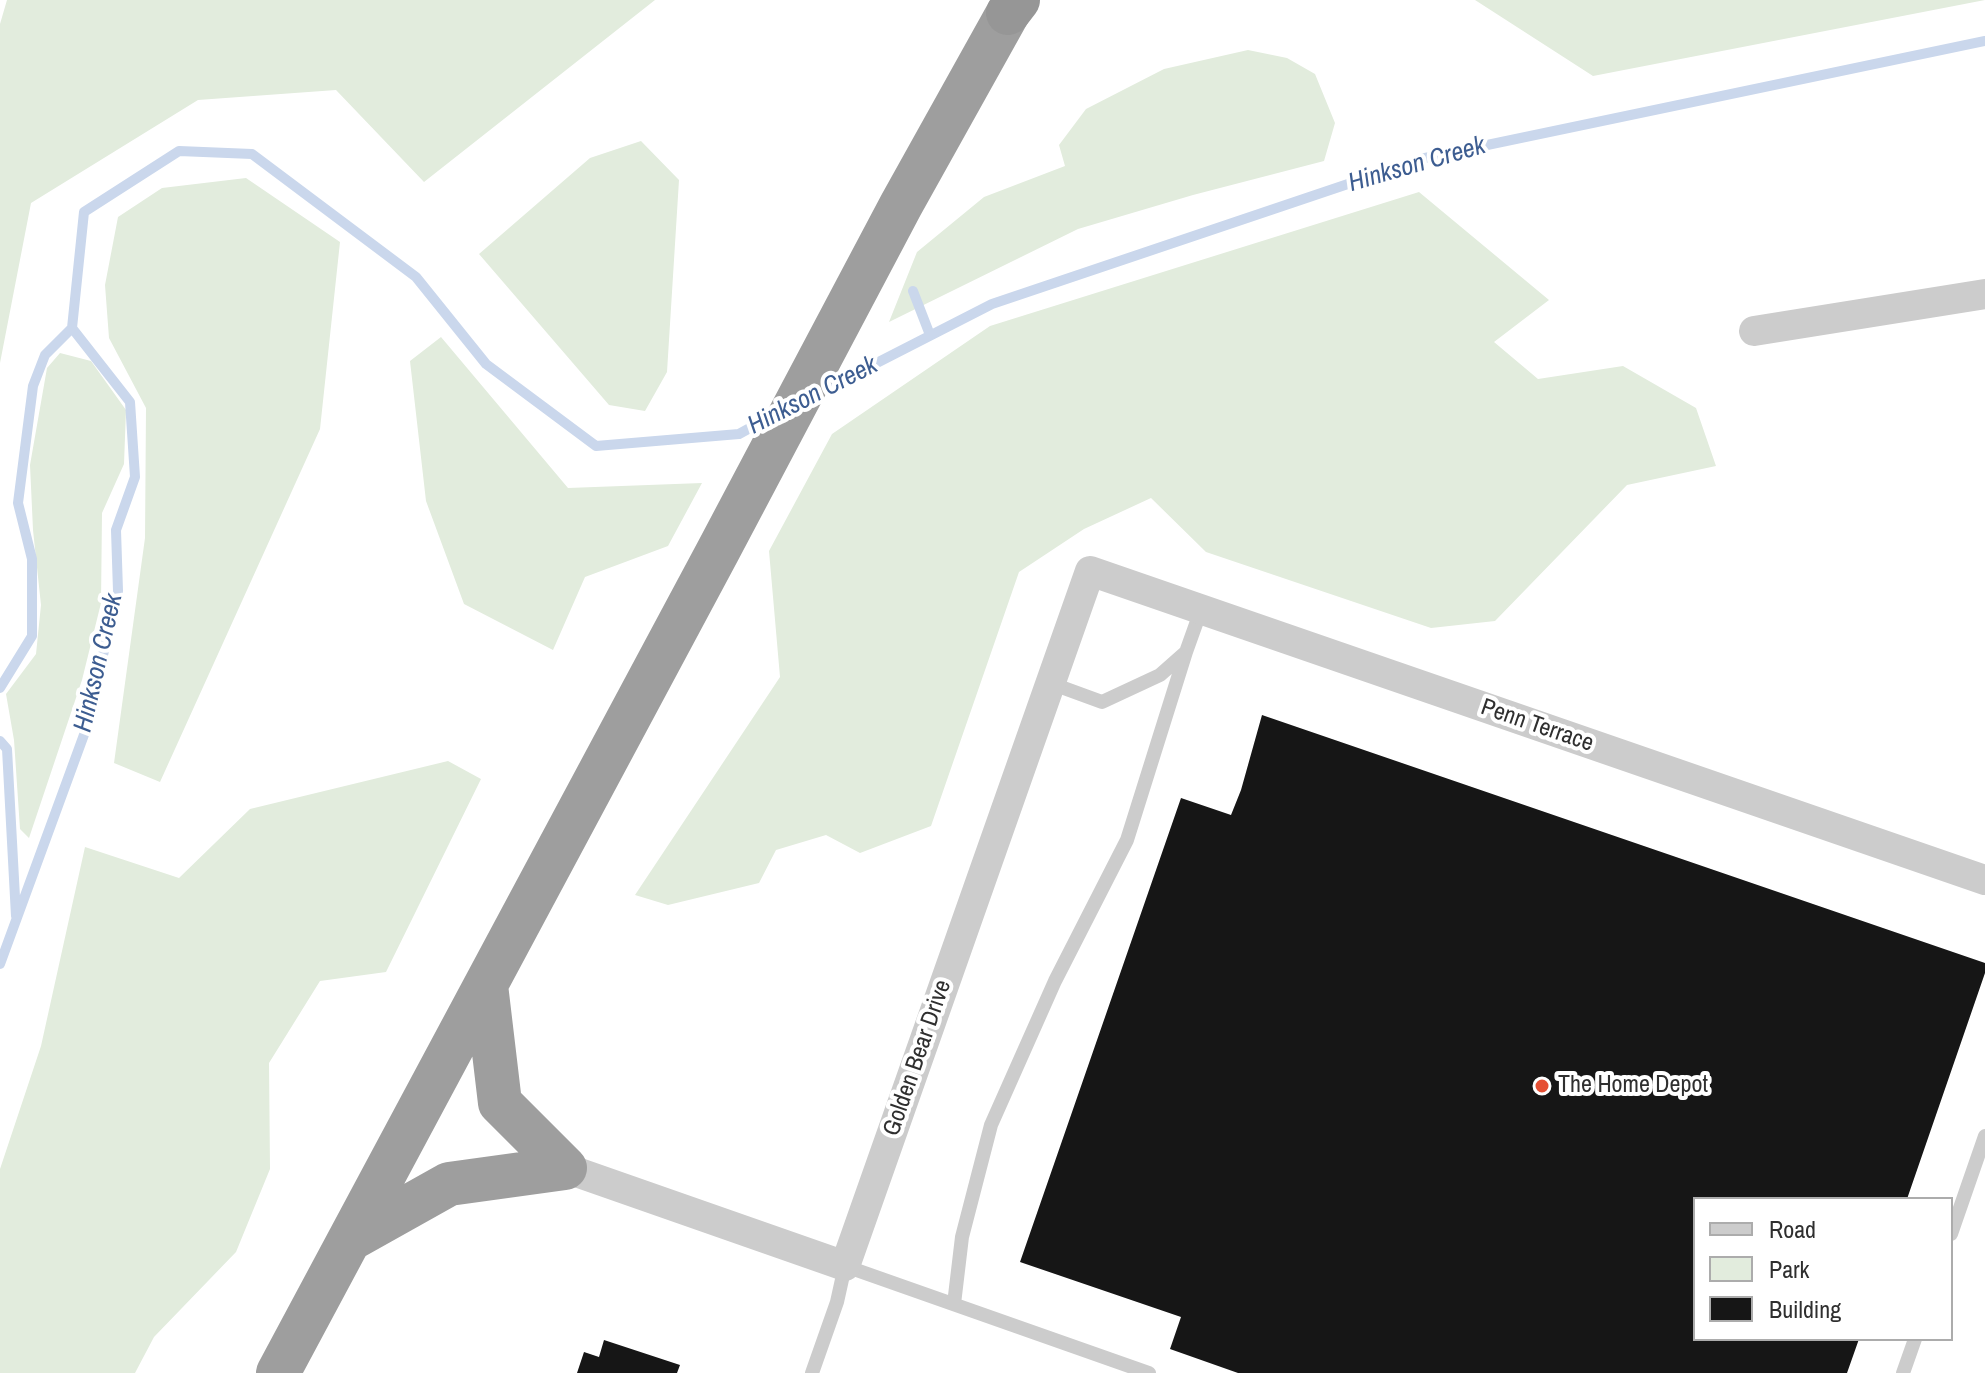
<!DOCTYPE html>
<style>
body{margin:0}
#map{position:relative;width:1985px;height:1373px;overflow:hidden;background:#fff;font-family:"Archivo Narrow",sans-serif}
canvas{display:block}
.legend{position:absolute;left:1693px;top:1197px;width:260px;height:144px;box-sizing:border-box;background:#fff;border:2px solid #acacac;margin:0;padding:10px 14px;list-style:none;font-size:24px;color:#2f2f2f}
.legend li{display:flex;align-items:center;gap:16px;height:40px}
.legend b{width:40px;border:2px solid #acacac}
</style>
<div id="map">
<canvas width="1985" height="1373"></canvas>
<ul class="legend">
<li><b style="height:10px;background:#ccc"></b>Road</li>
<li><b style="height:22px;background:#e2ecdd"></b>Park</li>
<li><b style="height:22px;background:#161616"></b>Building</li>
</ul>
</div>
<script>
const ctx = document.querySelector('canvas').getContext('2d');
ctx.lineJoin = 'round';
function paint(path, color) { ctx.fillStyle = color; ctx.fill(path, 'evenodd'); }
function strokePath(path, color, width, dash) { ctx.strokeStyle = color; ctx.lineWidth = width; ctx.lineCap = dash ? 'butt' : 'round'; ctx.setLineDash(dash || []); ctx.stroke(path); }
function write(font, color, halo, rows, align = 'center') {
  ctx.font = font + ' "Archivo Narrow",sans-serif'; ctx.lineWidth = 8; ctx.setLineDash([]); ctx.textBaseline = 'middle'; ctx.strokeStyle = halo; ctx.fillStyle = color; for (const [text, x, y, turn = 0] of rows) {
    ctx.save(); ctx.translate(x, y); ctx.rotate((+turn || 0) * Math.PI / 180); ctx.textAlign = isNaN(turn) ? turn : align; if (halo) ctx.strokeText(text, 0, 0); ctx.fillText(text, 0, 0); ctx.restore();
  }
}
const green = new Path2D(`
 M 7,0 L 655,0 L 424,182 L 336,90 L 198,100 L 31,203 L 0,363 L 0,24 Z
 M 1475,0 L 1985,0 L 1593,76 Z
 M 1248,50 L 1287,58 L 1315,74 L 1335,123 L 1324,161 L 1193,195 L 1078,229 L 889,322 L 917,252 L 984,197 L 1065,166 L 1059,145 L 1086,109 L 1164,69 Z
 M 641,141 L 679,180 L 667,372 L 645,411 L 609,405 L 479,254 L 590,158 Z
 M 246,178 L 340,242 L 320,429 L 160,782 L 114,763 L 145,538 L 146,408 L 109,338 L 105,285 L 118,217 L 162,188 Z
 M 1419,192 L 1549,300 L 1494,342 L 1538,379 L 1623,366 L 1696,408 L 1716,466 L 1627,485 L 1495,621 L 1431,628 L 1206,552 L 1151,498 L 1084,529 L 1019,572 L 931,826 L 860,853 L 826,835 L 776,850 L 759,883 L 668,905 L 635,895 L 780,677 L 769,551 L 832,434 L 990,326 Z
 M 441,337 L 568,488 L 702,483 L 668,546 L 585,577 L 553,650 L 464,604 L 426,501 L 410,361 Z
 M 60,353 L 91,361 L 126,410 L 124,464 L 102,513 L 101,603 L 82,680 L 29,838 L 20,829 L 14,740 L 6,694 L 36,654 L 41,605 L 33,530 L 30,465 L 47,368 Z
 M 448,761 L 481,779 L 386,972 L 320,981 L 269,1063 L 270,1169 L 236,1252 L 154,1337 L 135,1373 L 0,1373 L 0,1169 L 41,1046 L 85,847 L 179,878 L 250,809 Z`);
const stream = new Path2D(`
 M 913,291 L 930,335
 M 820,392 L 992,304 L 1425,158 L 1985,41
 M 0,688 L 32,636 L 32,559 L 18,503 L 33,386 L 45,355 L 72,328
 M 0,741 L 7,749 L 16,916
 M 0,964 L 85,732 L 118,591 L 116,530 L 135,477 L 130,402 L 72,328 L 84,212 L 179,151 L 252,154 L 416,277 L 486,364 L 596,446 L 739,434 L 770,417`);
const building = new Path2D(`
 M 1262,715 L 1985,963 L 1985,973 L 1907,1199 L 1695,1199 L 1695,1339 L 1859,1339 L 1847,1373 L 1238,1373 L 1170,1349 L 1181,1317 L 1020,1262 L 1181,798 L 1231,815 L 1241,790 Z
 M 604,1340 L 680,1365 L 677,1373 L 577,1373 L 584,1352 L 599,1357 Z`);
const service = new Path2D(`
 M 1050,683 L 1102,702 L 1160,675 L 1186,652 L 1201,610
 M 1951,1234 L 1985,1136
 M 954,1304 L 962,1237 L 991,1125 L 1055,981 L 1127,840 L 1186,652
 M 812,1373 L 837,1302 L 845,1266 L 1149,1373
 M 1903,1373 L 1915,1339`);
const minor = new Path2D(`
 M 1754,331 L 1985,294
 M 565,1168 L 845,1266 L 1090,571 L 1985,880`);
const trunk = new Path2D(`
 M 486,985 L 500,1103 L 565,1168
 M 349,1240 L 449,1184 L 565,1168
 M 278,1373 L 718,551 L 901,205 L 1008,13`);
const motorway = new Path2D(`
 M 1008,13 L 1018,0`);
const markers = [
 [1542,1086,8,"#e54f33"]
];
const streetNames = [
 ["Penn Terrace",1537,726,19],
 ["Golden Bear Drive",918,1058,-71]
];
const poiNames = [
 ["The Home Depot",1558,1086]
];
const waterNames = [
 ["Hinkson Creek",1417,165,-16],
 ["Hinkson Creek",813,396,-27],
 ["Hinkson Creek",99,663,-77]
];
paint(green, '#e2ecdd');
strokePath(stream, '#cad7ec', 10);
paint(building, '#161616');
strokePath(service, '#ccc', 14);
strokePath(minor, '#ccc', 30);
strokePath(trunk, '#9e9e9e', 44);
strokePath(motorway, '#969696', 44);
for (const [x, y, r, color] of markers) { const dot = new Path2D(); dot.arc(x, y, r, 0, 2 * Math.PI); ctx.fillStyle = color; ctx.fill(dot); strokePath(dot, '#fff', 3); }
write('24px', '#2f2f2f', '#fff', streetNames);
write('24px', '#2f2f2f', '#fff', poiNames, 'left');
write('italic 26px', '#3d5d91', '#fff', waterNames);
</script>
